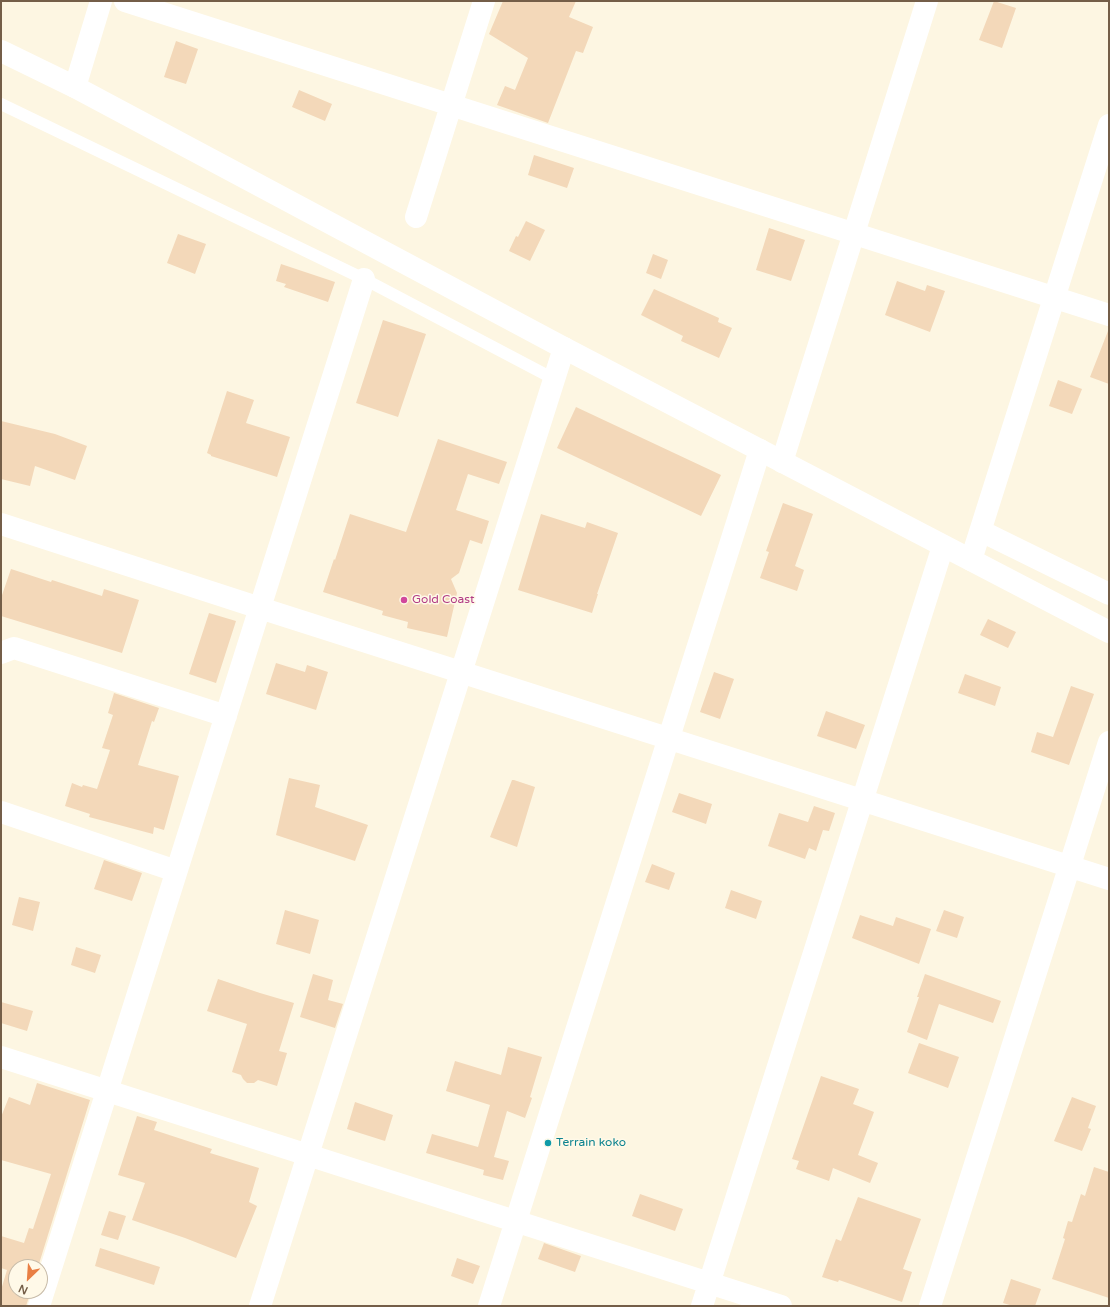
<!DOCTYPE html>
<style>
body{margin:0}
#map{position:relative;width:1110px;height:1307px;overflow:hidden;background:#fdf6e2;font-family:"Varela Round",sans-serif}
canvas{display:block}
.frame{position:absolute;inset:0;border:2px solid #745e48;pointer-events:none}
.north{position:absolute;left:8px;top:1259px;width:40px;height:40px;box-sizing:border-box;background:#fff9e8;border:1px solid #c7bba8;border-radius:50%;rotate:205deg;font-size:11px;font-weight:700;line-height:16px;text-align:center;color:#745e48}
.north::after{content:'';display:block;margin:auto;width:14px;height:18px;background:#e97f44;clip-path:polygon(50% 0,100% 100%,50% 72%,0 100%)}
</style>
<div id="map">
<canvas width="1110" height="1307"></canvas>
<div class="frame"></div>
<div class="north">N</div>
</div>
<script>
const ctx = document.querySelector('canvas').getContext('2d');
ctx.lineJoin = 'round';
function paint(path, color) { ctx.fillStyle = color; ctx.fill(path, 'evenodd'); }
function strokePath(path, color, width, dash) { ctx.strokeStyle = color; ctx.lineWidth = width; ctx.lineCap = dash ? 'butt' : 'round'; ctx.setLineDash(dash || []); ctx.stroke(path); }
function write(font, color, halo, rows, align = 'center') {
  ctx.font = font + ' "Varela Round",sans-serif'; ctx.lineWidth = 3; ctx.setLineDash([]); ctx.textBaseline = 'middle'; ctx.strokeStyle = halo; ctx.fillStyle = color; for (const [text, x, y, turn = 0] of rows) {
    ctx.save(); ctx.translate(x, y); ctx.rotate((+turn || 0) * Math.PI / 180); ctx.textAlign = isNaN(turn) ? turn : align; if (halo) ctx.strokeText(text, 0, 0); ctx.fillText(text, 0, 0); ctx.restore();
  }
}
const building = new Path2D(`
 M 503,1 L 576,1 L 569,17 L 593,27 L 583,53 L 576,51 L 548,123 L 497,105 L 505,86 L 515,90 L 528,58 L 489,34 Z
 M 994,1 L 1016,8 L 1002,48 L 979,40 Z
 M 176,41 L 198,49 L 186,84 L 164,77 Z
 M 299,90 L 332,104 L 325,121 L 292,107 Z
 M 534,155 L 574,168 L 567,188 L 528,175 Z
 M 526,221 L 545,230 L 530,261 L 509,251 L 516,236 L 518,237 Z
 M 769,228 L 805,240 L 791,281 L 756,270 Z
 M 178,234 L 206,244 L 195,274 L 167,263 Z
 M 653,254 L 668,260 L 661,279 L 646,273 Z
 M 281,264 L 335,282 L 328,302 L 284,287 L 286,284 L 276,281 Z
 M 897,281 L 925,291 L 927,285 L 945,291 L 930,332 L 885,315 Z
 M 654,289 L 719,318 L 718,322 L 732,328 L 719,358 L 681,341 L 683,336 L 641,315 Z
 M 383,320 L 426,334 L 398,417 L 356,403 Z
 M 1108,331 L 1109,331 L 1109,384 L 1090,377 Z
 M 1058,380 L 1082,389 L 1072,414 L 1049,406 Z
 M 227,391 L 254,400 L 246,423 L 290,437 L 277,477 L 211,456 L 211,455 L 207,453 Z
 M 576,407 L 721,475 L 701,516 L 557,448 Z
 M 1,421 L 55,434 L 87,446 L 75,480 L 35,466 L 30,486 L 1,479 Z
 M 438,439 L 507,462 L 499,484 L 468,474 L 456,510 L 489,521 L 482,544 L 470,540 L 459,573 L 451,579 L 457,593 L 447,637 L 407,628 L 408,622 L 382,615 L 383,611 L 323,592 L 334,559 L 335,560 L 350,514 L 406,532 Z
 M 783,503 L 813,514 L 795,566 L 804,570 L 797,591 L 760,578 L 769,552 L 766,551 Z
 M 541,514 L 585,528 L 587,522 L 618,533 L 597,594 L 598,594 L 592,613 L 518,590 Z
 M 11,569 L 51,582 L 52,580 L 102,596 L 104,589 L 139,600 L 122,653 L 1,616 L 1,598 Z
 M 209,613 L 236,621 L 216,683 L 189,674 Z
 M 988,619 L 1016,632 L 1008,648 L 980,635 Z
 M 276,663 L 305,672 L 307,665 L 328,672 L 316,710 L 266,694 Z
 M 714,672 L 734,679 L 720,719 L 700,712 Z
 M 965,674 L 1001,687 L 995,706 L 958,693 Z
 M 1071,686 L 1094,694 L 1069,765 L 1031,752 L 1037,732 L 1053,737 Z
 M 114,693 L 159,708 L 154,722 L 152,721 L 138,765 L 179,776 L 164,830 L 154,827 L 153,834 L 89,817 L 90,814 L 65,806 L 72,783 L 82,787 L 83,785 L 97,789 L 110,750 L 102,748 L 113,715 L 108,713 Z
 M 826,711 L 865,725 L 856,749 L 817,736 Z
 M 289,778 L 320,785 L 315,807 L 368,825 L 355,861 L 276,835 Z
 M 512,780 L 514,780 L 535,787 L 517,847 L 490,837 Z
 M 679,793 L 712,804 L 706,824 L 672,812 Z
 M 814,806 L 835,813 L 829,831 L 823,830 L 816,851 L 809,848 L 805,859 L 768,846 L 779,813 L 808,822 Z
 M 104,860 L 142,873 L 132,901 L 94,889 Z
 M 652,864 L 675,873 L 669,890 L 645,882 Z
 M 731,890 L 762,901 L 756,919 L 725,908 Z
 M 19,897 L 40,902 L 33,931 L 12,925 Z
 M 285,910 L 319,920 L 310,954 L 276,944 Z
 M 944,910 L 964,917 L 957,938 L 936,931 Z
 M 860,915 L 893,926 L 896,917 L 931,929 L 919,964 L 852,938 Z
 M 76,947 L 101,955 L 95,973 L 71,965 Z
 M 313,974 L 333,980 L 328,1000 L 343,1004 L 335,1028 L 300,1017 Z
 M 925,974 L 1001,1001 L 993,1023 L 939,1004 L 927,1040 L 907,1032 L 919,997 L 917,997 Z
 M 218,979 L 260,993 L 294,1003 L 279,1051 L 287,1053 L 277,1086 L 258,1080 L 254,1083 L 247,1083 L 243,1079 L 241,1075 L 232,1072 L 247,1024 L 207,1011 Z
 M 1,1002 L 33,1011 L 27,1031 L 1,1023 Z
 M 919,1043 L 959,1057 L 948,1088 L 908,1073 Z
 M 508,1047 L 542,1057 L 530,1097 L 532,1098 L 525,1118 L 507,1111 L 494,1157 L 509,1161 L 503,1180 L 483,1175 L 484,1170 L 426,1153 L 432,1134 L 478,1147 L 490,1105 L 446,1091 L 455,1061 L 501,1075 Z
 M 821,1076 L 859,1089 L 853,1104 L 874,1112 L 858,1155 L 878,1163 L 870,1183 L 833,1168 L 829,1181 L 796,1169 L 799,1161 L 792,1159 Z
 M 37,1083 L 90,1100 L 38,1267 L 16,1267 L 16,1291 L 31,1291 L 26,1306 L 1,1306 L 1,1290 L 7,1270 L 1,1268 L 1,1236 L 24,1243 L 29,1228 L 33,1229 L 51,1174 L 1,1160 L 1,1117 L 9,1097 L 30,1105 Z
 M 1072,1097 L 1096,1106 L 1088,1128 L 1091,1129 L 1082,1151 L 1054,1141 Z
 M 355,1102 L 393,1115 L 385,1141 L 347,1129 Z
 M 137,1116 L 157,1122 L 154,1130 L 212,1149 L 210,1153 L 259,1168 L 249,1202 L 257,1206 L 236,1258 L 185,1238 L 132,1220 L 145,1183 L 118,1175 Z
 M 1094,1167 L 1109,1172 L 1109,1298 L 1052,1279 L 1065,1239 L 1063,1238 L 1068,1221 L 1072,1222 L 1081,1194 L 1085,1196 Z
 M 640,1194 L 683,1209 L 675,1231 L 632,1216 Z
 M 858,1197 L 921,1219 L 903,1269 L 912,1272 L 902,1302 L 839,1280 L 838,1282 L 822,1277 L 836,1239 L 841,1241 Z
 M 109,1211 L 126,1216 L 118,1240 L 101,1235 Z
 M 544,1243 L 581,1256 L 575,1272 L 538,1259 Z
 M 100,1248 L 160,1267 L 154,1285 L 95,1266 Z
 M 457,1258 L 480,1266 L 473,1284 L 451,1276 Z
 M 1011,1279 L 1041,1289 L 1035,1306 L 1013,1306 L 1003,1303 Z`);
const service = new Path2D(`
 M 1,104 L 364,279 L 554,379`);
const minor = new Path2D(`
 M 125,1 L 1109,315
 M 75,87 L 101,1
 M 416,217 L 484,1
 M 782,462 L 927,1
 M 1,524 L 260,608 L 1109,879
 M 981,531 L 1109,594
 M 971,560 L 1109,125
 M 1,653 L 14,648 L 226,716
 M 1,812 L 176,871
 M 1,1057 L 781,1306
 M 39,1306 L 364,279
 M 260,1306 L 564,348
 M 489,1306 L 760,450
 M 702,1306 L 943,546
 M 930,1306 L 1109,742`);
const secondary = new Path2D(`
 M 1,51 L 75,87 L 564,348 L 1109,632`);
const markers = [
 [404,600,4,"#d1479c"],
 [548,1143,4,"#0f9aa8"]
];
const hotelNames = [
 ["Gold Coast",412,600]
];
const cultureNames = [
 ["Terrain koko",556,1143]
];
paint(building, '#f3d8b9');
strokePath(service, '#fff', 12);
strokePath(minor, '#fff', 22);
strokePath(secondary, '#fff', 22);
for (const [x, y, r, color] of markers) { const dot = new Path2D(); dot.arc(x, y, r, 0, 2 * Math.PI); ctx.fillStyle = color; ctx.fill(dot); strokePath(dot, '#fff9e8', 1.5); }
write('12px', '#b23c85', '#fff9e8', hotelNames, 'left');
write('12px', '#0d838f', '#fff9e8', cultureNames, 'left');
</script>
